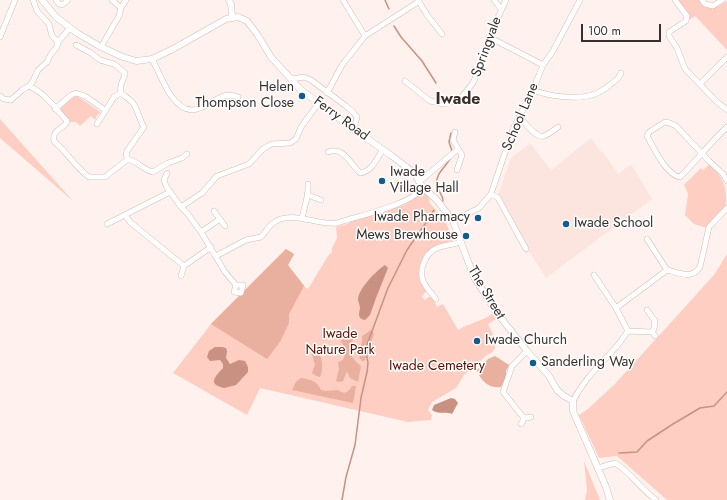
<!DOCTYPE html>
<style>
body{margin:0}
#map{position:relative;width:727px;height:500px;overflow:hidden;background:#fff2ee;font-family:Jost,sans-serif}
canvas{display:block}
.scale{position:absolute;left:581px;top:24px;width:80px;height:18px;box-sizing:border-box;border:2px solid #372f2d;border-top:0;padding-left:5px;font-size:12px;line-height:14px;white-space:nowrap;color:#372f2d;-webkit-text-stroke:3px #fff;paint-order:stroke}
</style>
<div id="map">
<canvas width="727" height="500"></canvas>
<div class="scale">100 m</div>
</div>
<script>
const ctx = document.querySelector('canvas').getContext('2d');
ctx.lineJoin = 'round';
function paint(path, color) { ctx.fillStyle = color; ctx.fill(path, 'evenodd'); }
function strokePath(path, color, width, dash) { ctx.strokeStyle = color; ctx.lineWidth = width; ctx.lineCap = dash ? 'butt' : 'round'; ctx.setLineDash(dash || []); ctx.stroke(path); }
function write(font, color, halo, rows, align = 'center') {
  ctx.font = font + ' Jost,sans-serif'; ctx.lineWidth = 3; ctx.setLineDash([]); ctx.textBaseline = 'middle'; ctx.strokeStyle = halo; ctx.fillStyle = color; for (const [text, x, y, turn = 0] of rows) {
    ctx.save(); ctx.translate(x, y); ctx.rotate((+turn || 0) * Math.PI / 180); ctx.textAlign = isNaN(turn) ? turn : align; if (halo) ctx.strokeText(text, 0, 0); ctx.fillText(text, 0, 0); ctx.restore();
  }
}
const built = new Path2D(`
 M 591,138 L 601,152 L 603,152 L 618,174 L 631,164 L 652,199 L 546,278 L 527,248 L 498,195 L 511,158 L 530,143 L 551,170 Z`);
const green = new Path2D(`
 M 678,0 L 700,0 C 709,13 716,8 727,1 L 727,50 L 695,16 L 688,21 C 690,11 683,7 678,0 Z
 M 77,96 L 99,111 L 100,113 L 97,115 L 95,120 L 91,116 L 80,126 L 76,122 L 68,122 L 61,112 L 61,108 L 72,98 Z
 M 0,119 L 73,201 L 0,138 Z
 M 710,164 C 723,177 727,187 726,206 L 707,228 L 694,224 L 685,215 L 688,194 L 684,185 L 701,168 L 703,170 Z
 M 422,192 L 427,194 L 430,201 L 429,202 L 446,223 L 453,240 C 447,243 442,243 436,246 C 426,249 418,264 419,274 C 419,280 423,286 426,291 L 422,297 L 425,300 L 429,297 L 432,297 L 437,307 L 443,304 L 458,330 C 470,323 482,321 492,314 L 496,319 L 488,324 C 493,334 502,350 487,355 L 464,375 L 456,388 L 432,402 L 428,410 L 432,415 L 431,420 L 408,422 L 260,388 L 247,415 L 173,373 L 211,324 L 286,249 L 294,254 L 288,265 L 305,287 L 308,289 L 328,256 L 332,252 L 332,248 L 337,238 L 336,227 L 347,224 L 355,220 L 357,220 L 405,205 Z
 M 727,254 L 727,500 L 667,500 L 617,456 L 599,458 L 579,415 L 588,409 L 615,384 L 714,275 Z
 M 584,461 L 600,500 L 585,500 L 587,491 Z`);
const forest = new Path2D(`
 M 286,249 L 294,254 L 288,265 L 304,286 L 289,314 L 289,323 L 280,342 L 267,359 L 211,324 Z
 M 371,330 L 374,334 C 370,343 371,352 364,361 L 362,361 C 354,352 364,345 362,336 Z
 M 335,331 L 353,339 C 350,352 349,357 361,366 L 358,382 L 350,378 L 347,371 L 343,381 L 339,382 L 336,381 L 339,369 L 338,362 L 343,360 L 346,352 L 341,341 L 334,333 Z
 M 317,352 L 319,353 C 323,360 323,371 320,377 L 316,376 L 312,373 L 315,365 L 312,354 Z
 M 495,356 L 509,365 L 506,371 L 506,377 L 501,387 C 490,389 480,381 477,370 L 488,359 Z
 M 302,378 C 311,380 317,381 321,390 L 326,391 L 338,390 C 344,395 348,393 352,386 L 356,386 L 353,403 L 292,390 C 295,384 296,380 302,378 Z`);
const water = new Path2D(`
 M 385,265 L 388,268 L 376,298 L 370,315 L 365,320 C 357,318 359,314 360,308 C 360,305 358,302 358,299 C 359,288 377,270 385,265 Z
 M 215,347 L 222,347 L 226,348 L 227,351 L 226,358 L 230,364 L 239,360 L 245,361 L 248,367 L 248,372 L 236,385 L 224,388 C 207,384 215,377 223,368 L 223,364 L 220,360 L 210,361 L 207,357 L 209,351 Z
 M 451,398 L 455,399 L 458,403 L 452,414 C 446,411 438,415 432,410 L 434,405 Z`);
const stream = new Path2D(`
 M 385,0 L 389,9
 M 394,26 L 401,37 L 422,61 L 436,83
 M 451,133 L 449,142 L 452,151
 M 443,201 C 443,195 438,191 437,186 C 434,174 447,166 451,157
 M 432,213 L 434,210
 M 619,453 L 637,452 L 647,441 L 673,424 L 700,408 L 714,406 L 727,392
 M 342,500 L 346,477 L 355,445 L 361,398 L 367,372 L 368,363 L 366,351 L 368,342 L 388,288 L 407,250 L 430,217`);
const minor = new Path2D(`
 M 33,0 L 37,11 L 49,24 L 52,36 L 58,42
 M 56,0 L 59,4 L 62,5 L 68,0
 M 112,0 L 121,8
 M 343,0 L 365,36
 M 418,0 L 427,15 L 442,34
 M 494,0 L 501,9
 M 675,0 L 687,16 L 686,21 L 669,32 L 669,36 L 677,48 L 685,69 L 716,101 L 727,110
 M 702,0 L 705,4 L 713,6 L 722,0
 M 70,28 L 58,42 L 57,47 L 51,54 L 47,62 L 38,70 L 33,81 L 29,86 C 45,93 55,108 67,121 L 66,124 C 60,129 52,132 54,141 C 67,152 75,167 89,177 L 105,177 L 128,159 L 126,155 L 127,151 L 144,127 C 139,119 138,110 133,103 C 130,99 125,97 121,93
 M 0,37 L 15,0
 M 489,37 L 543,65
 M 76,45 L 91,53 L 100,60 L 114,64 L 125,73 C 124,81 119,82 121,93 L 114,97 L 97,124
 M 101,47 L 119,16 L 121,8 L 126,0
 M 152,59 C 161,75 171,109 192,110 C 200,110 209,104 215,100 C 223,96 229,93 238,97
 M 292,79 L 304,77 L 311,80 L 346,106 L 353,112 L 357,117 L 354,129
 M 405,81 L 430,101 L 444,104 L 460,99 L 473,83 L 481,65 L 489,37 L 506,0
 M 700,84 L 727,57
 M 533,90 C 548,96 576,100 592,95 C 599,93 605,89 611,84 C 615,81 620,78 621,73
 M 327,93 L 342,65 L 365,36 L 418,2
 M 0,96 L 4,99 L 11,100 L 22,90 L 29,86
 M 55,109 L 71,95 L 76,93 L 85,96 L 105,110
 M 519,117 C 525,122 536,139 544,136 C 549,134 554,130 558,127
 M 727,127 C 710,143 696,161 680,177 C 666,175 654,148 647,136 L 649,132 L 665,122 L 670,123 L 676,126 L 709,161 L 723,174 L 727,181
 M 455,132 L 453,140 L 462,155 L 457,170
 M 328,152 C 344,146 350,164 360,173 C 372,172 377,158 383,149
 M 128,159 C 138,162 144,170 153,172 L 168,163 L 182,158 L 187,154
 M 167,173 L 164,180 L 166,186 L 181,207 L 187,213 L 201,232 L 225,272 L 236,285
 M 419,182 L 458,149
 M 491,194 L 498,198 L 526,249
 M 308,195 L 321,200
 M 181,207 L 202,193 L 217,176 L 249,164 L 263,149 L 268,146 L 272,144 L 290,143 L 296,139 L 301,127 L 318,104
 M 214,211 L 225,226
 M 125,215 L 130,222 L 184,266 L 211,247
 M 302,219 C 304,206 309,197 308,184
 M 453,221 L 479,208 L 491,194 L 513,129 L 533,90 L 543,65 L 553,51 L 580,0
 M 107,224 L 170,192
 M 201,232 L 220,219
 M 647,239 L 667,270
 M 216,256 L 246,240 L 261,237 C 265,233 268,227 273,223 C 291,209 317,226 337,223 C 361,215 408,206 423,188
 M 181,276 L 184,266
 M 236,285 L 243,285 L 241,293 L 234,292 Z
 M 436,299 C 432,294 426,288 423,281 C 419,270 425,254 435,249 C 443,245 452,245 460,242
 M 616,308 L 667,270 C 680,273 691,280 700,267 L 709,227 L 727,208
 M 628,331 L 651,332 L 654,329 L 655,321 L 647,310
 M 652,331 L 655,336
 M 573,401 C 584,379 601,364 617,346 C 621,341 624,336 628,331 L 616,308 L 594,275
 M 523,417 L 503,392 L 512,366 L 527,351
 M 523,417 L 527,418 L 531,417
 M 521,424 L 523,421 L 523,417
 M 598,468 L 615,463 C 630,472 641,489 656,500`);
const tertiary = new Path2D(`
 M 42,0 L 56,17 L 77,33 L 101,47 L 123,57 L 136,61 L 152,59 L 173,49 L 226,19 L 238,17 L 247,21 L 257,34 L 271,57 L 300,89 L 337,117 L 392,156 L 414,173 L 423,188 L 436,199 L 453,221 L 474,277 L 497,313 L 527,351 L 549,376 L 557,390 L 564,396 L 573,401 L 573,411 L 606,487 L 610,500
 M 229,0 L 231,4 L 232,17`);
const markers = [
 [302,96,4,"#125b8f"],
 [382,181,4,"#125b8f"],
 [478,218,4,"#125b8f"],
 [566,224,4,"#125b8f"],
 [466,236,4,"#125b8f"],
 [477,341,4,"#125b8f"],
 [533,363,4,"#125b8f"]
];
const streetNames = [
 ["Springvale",487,47,-70],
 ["School Lane",521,117,-67],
 ["Ferry Road",341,119,36],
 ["The Street",486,293,59]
];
const poiNames = [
 ["Helen",294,88,"right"],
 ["Thompson Close",294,104,"right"],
 ["Iwade",390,173],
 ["Village Hall",390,189],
 ["Iwade Pharmacy",470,218,"right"],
 ["Iwade School",574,224],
 ["Mews Brewhouse",458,236,"right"],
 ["Iwade Church",485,341],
 ["Sanderling Way",541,363]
];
const parkNames = [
 ["Iwade",340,335],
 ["Nature Park",340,351],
 ["Iwade Cemetery",437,367]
];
const quarterNames = [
 ["Iwade",458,100]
];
paint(built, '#fce5de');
paint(green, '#fdcec1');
paint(forest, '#e9af9f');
paint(water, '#c99182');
strokePath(stream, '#c99182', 1.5);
strokePath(minor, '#d0bcb6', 6);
strokePath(tertiary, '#d0bcb6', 7);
strokePath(minor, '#fff', 5);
strokePath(tertiary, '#fff', 6);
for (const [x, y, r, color] of markers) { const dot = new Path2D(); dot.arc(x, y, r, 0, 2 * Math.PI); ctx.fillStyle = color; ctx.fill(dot); strokePath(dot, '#fff', 1.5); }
write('14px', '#372f2d', '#fff', streetNames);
write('14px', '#372f2d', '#fff', poiNames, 'left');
write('14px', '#571302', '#fff', parkNames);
write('bold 16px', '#3c2d28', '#fff', quarterNames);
</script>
